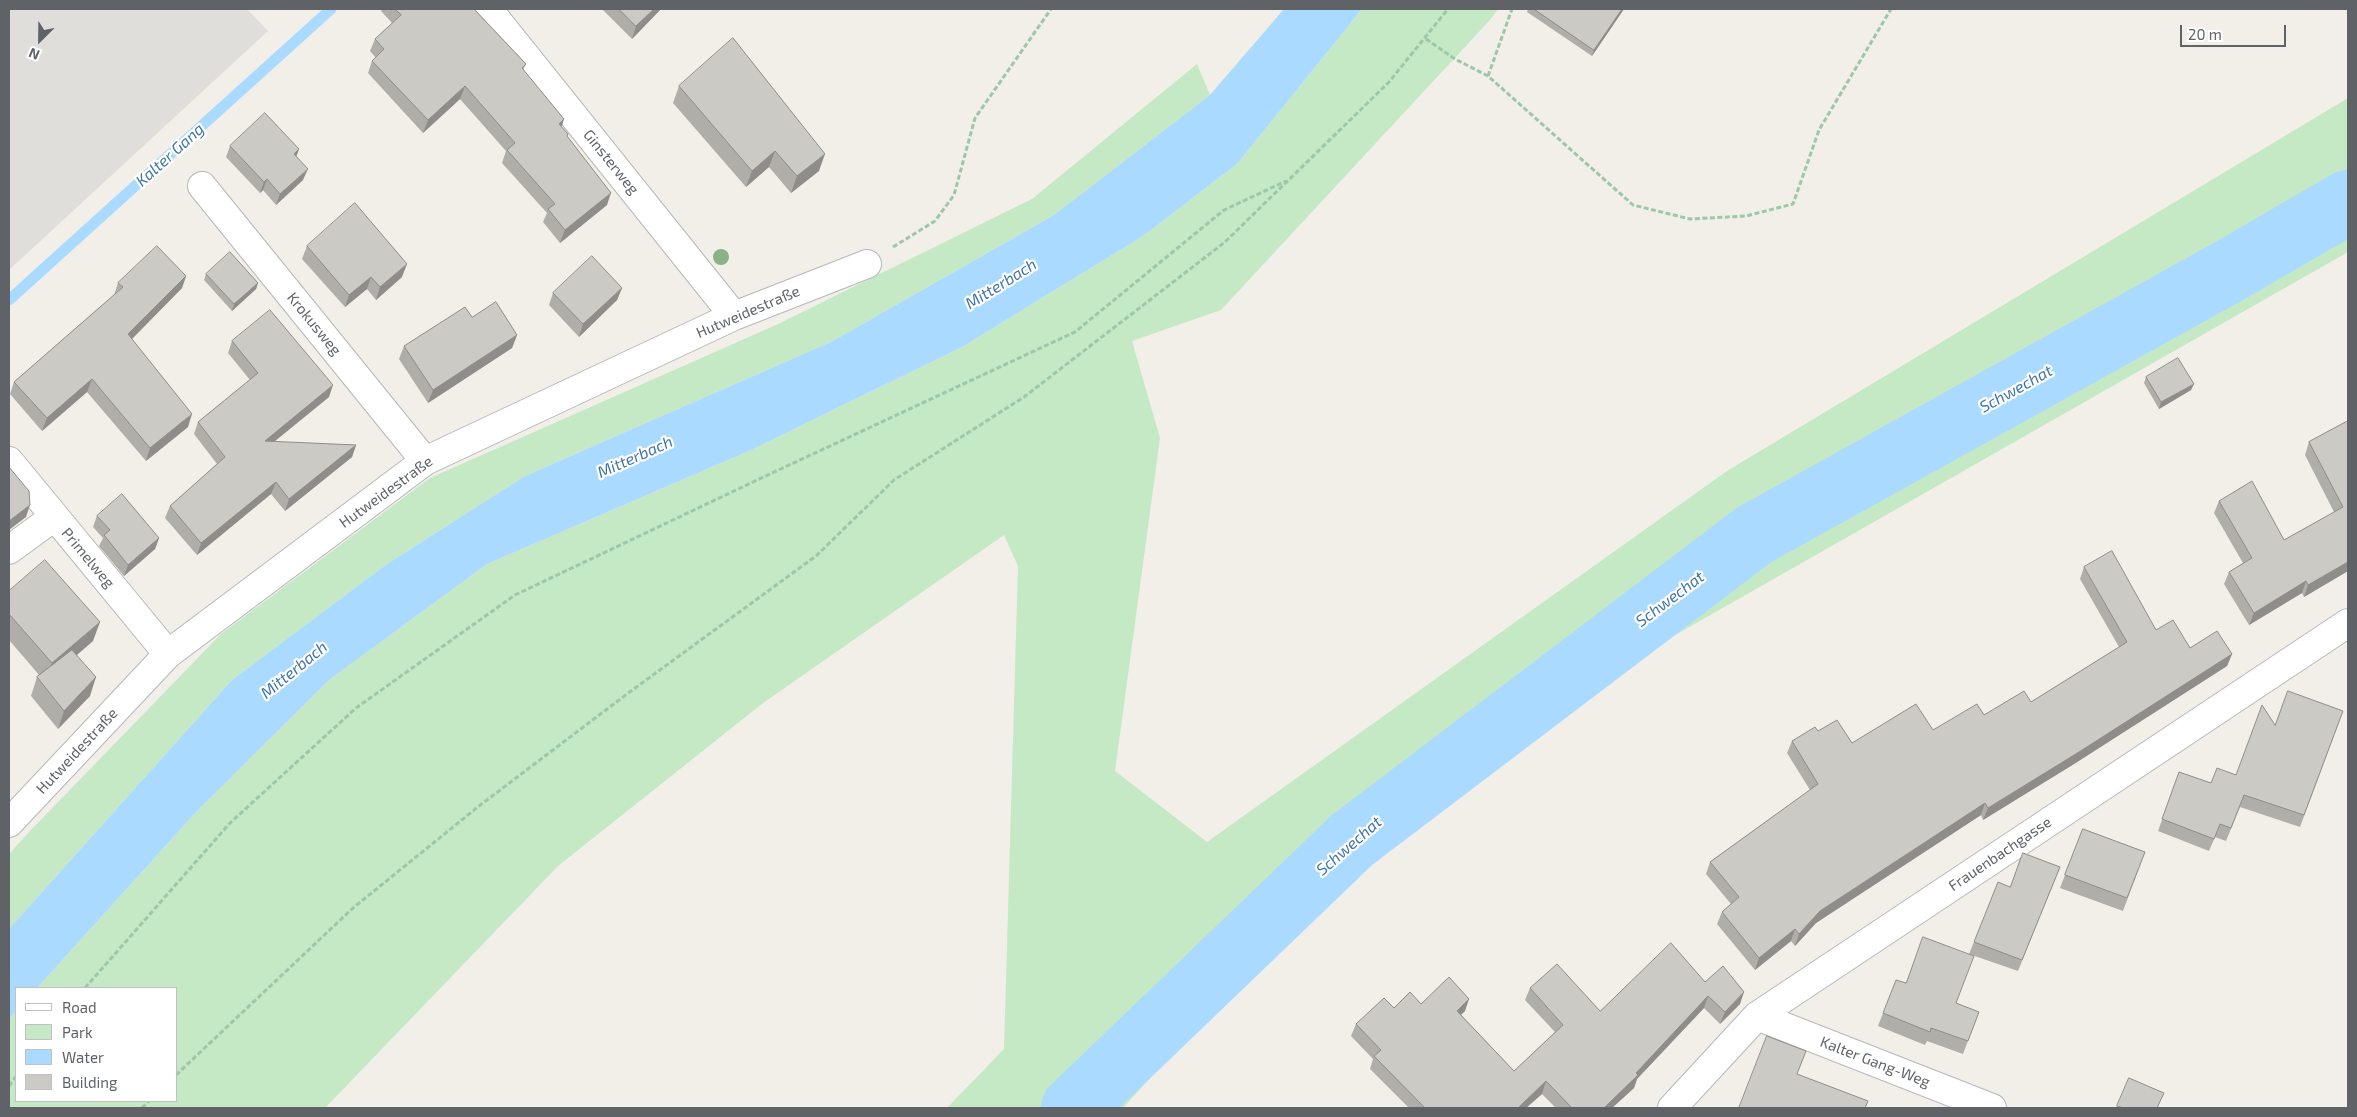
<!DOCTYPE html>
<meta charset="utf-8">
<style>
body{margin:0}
#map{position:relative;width:2357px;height:1117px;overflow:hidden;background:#f1efe8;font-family:"Exo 2",sans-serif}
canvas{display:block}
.frame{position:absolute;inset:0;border:10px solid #5f6368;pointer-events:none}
.legend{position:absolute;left:15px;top:987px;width:162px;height:115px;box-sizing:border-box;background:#fff;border:1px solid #bfc1c3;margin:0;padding:6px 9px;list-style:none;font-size:15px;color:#5f6368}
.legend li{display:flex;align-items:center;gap:10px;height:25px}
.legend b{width:25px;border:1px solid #bfc1c3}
.north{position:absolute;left:15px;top:15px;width:50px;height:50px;-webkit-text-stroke:4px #fff;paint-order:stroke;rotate:203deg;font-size:14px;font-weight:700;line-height:20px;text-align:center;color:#5f6368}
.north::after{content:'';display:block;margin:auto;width:18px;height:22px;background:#5f6368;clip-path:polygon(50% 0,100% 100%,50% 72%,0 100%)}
.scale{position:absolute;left:2180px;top:25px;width:106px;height:22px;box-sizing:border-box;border:2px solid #5f6368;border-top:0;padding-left:6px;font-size:15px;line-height:18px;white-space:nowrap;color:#5f6368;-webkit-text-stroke:4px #fff;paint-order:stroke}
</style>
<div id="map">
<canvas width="2357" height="1117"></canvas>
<div class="frame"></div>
<ul class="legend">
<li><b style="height:6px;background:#fff"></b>Road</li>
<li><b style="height:14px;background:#c5e8c5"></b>Park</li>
<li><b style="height:14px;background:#aadaff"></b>Water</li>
<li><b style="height:14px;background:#cccac5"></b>Building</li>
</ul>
<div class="north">N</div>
<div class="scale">20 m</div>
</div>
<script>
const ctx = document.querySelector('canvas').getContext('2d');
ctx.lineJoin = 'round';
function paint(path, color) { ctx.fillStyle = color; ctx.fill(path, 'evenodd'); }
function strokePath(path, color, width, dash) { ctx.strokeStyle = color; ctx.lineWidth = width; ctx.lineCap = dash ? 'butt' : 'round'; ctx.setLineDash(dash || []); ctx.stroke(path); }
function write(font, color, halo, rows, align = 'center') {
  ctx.font = font + ' "Exo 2",sans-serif'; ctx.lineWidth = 4.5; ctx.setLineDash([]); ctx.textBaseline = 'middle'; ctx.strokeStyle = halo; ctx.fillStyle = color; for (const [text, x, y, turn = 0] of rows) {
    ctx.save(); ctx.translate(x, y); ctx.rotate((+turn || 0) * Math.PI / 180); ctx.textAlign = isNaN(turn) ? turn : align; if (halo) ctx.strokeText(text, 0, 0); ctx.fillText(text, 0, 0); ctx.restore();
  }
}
const industrial = new Path2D(`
 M 9,9 L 247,9 L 268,31 L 9,270 Z`);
const green = new Path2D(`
 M 1362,9 L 1498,9 L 1490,20 L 1221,310 L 1132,341 L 1160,438 L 1115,771 L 1207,842 L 1727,471 L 2348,98 L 2348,252 L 1677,634 L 1426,805 L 1255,962 L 1123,1108 L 947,1108 L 1004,1049 L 1018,566 L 1004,535 L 763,703 L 558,866 L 325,1108 L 9,1108 L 9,1019 L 16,1011 L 16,1101 L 176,1101 L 176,988 L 37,988 L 197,811 L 329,680 L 487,564 L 751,450 L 962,347 L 1143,236 L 1237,164 Z
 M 1197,64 L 1210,95 L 1054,215 L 831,342 L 525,476 L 387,564 L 232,680 L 9,929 L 9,854 L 31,830 L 221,634 L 430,478 L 776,325 L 1032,199 Z`);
const water = new Path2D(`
 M 1284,9 L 1362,9 L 1237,164 L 1143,236 L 962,347 L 751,450 L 487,564 L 329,680 L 197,811 L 37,988 L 16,988 L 16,1011 L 9,1019 L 9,929 L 232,680 L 387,564 L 525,476 L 831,342 L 1054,215 L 1210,95 Z`);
const stream = new Path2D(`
 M 9,300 L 331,9`);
const river = new Path2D(`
 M 1073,1108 L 1352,840 L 1754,535 L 2231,270 L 2348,202`);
const path = new Path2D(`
 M 1426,39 L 1455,59 L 1488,76 L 1633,205 L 1690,219 L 1746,216 L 1793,204 L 1819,130 L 1891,9
 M 1488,76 L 1512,9
 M 893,247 L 935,221 L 954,195 L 975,118 L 1051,9
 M 85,988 L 230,823 L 356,708 L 515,595 L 772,473 L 1075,332 L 1224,210 L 1286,181
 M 176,1075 L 353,908 L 479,806 L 627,694 L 816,556 L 894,480 L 1024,397 L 1225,242 L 1389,82 L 1448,9
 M 9,1086 L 16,1076
 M 142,1108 L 149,1101`);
const minor = new Path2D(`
 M 488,9 L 734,316
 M 202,186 L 425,461
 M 9,461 L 168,654
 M 9,550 L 54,517
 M 9,823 L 168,654 L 425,461 L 734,316 L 867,264
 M 1757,1016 L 1992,1108
 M 1672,1108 L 1757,1016 L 2348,623`);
const trees = [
 [721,257]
];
const wall = new Path2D(`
 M 382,9 L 474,9 L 526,64 L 523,70 L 562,127 L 568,134 L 567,137 L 607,205 L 560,243 L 543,222 L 547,213 L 502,163 L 506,151 L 460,99 L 423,133 L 368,73 L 372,61 L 376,58 L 370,51 L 375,39 L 392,23 L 381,11 Z
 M 602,9 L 661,9 L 632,39 Z
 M 1528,9 L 1624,9 L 1592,56 L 1527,12 Z
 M 679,86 L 819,171 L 791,193 L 769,167 L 746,187 L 673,103 Z
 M 230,146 L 299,149 L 296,157 L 303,180 L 276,205 L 263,190 L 260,193 L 226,157 Z
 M 307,246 L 402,277 L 376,300 L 367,289 L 345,307 L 302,259 Z
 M 206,274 L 258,283 L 256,289 L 232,311 L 204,280 Z
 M 186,276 L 182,288 L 132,339 L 188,427 L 146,461 L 87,392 L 42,431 L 10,394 L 14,382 L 114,295 L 118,283 Z
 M 622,288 L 617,300 L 579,337 L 549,305 L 553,293 Z
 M 472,317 L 517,335 L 512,348 L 428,403 L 399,359 L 404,346 Z
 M 232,341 L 329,397 L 274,442 L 356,445 L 352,457 L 285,511 L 271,494 L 197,555 L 165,518 L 170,506 L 217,464 L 194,434 L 198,422 L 250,380 L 228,353 Z
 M 2146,377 L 2191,390 L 2159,409 L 2144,383 Z
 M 2348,421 L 2348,571 L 2304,597 L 2302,593 L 2249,625 L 2224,584 L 2229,572 L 2243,563 L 2214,513 L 2219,501 L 2284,540 L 2334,512 L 2305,455 L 2309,442 Z
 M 97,516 L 159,538 L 155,549 L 124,576 L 99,546 L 103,538 L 93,527 Z
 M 2084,567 L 2156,630 L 2190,648 L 2232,654 L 2227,666 L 2074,764 L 1983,820 L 1981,815 L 1816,923 L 1795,946 L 1791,941 L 1755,970 L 1717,924 L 1722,912 L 1731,904 L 1706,874 L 1710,862 L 1810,790 L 1787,753 L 1792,741 L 1818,731 L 1852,743 L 1933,730 L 2031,702 L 2119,647 L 2080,579 Z
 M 9,591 L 93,641 L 77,655 L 90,696 L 58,729 L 31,696 L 37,677 L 40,676 L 9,640 Z
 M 2343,711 L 2300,827 L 2240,807 L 2226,841 L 2215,837 L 2209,851 L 2158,831 L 2179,772 L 2211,783 L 2236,775 L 2275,725 Z
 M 2083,829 L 2145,852 L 2123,911 L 2060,888 Z
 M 2060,867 L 2018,971 L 1969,954 L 1974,942 L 2010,887 Z
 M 1705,982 L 1740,1004 L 1720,1024 L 1704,1008 L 1637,1079 L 1634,1088 L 1612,1108 L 1556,1108 L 1542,1094 L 1526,1108 L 1409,1108 L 1370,1069 L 1373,1059 L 1351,1036 L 1356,1024 L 1394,1008 L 1421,1004 L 1465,1011 L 1461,1015 L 1514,1071 L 1555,1032 L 1525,1000 L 1530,988 L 1600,1011 Z
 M 1956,1003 L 1979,1012 L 1963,1054 L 1927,1041 L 1925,1045 L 1878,1026 L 1883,1013 Z`);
const shadedWall = new Path2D(`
 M 654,9 L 661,9 L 632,39 L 636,26 Z
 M 1622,9 L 1624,9 L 1592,56 L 1594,50 Z
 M 465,86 L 460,99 L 423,133 L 428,120 Z
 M 564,119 L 560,132 L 559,124 Z
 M 299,149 L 295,160 L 294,154 Z
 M 775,151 L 769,167 L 746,187 L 752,171 Z
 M 825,154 L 819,171 L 791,193 L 797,176 Z
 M 308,169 L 303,180 L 276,205 L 280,194 Z
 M 267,179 L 263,190 L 260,193 L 264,182 Z
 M 611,193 L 607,205 L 560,243 L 565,230 Z
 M 407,264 L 402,277 L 376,300 L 380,287 Z
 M 186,276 L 182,288 L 124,347 L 128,334 Z
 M 371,277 L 367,289 L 345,307 L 349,295 Z
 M 258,283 L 256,289 L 232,311 L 234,304 Z
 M 622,288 L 617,300 L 579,337 L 583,324 Z
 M 517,335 L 512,348 L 428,403 L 433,390 Z
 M 92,379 L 87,392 L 42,431 L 47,418 Z
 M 2194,384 L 2191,390 L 2159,409 L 2161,402 Z
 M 333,385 L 329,397 L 260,453 L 265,441 Z
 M 192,414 L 188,427 L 146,461 L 150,448 Z
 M 356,445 L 352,457 L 285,511 L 289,499 Z
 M 276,482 L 271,494 L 197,555 L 201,543 Z
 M 30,505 L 26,517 L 9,530 L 9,521 Z
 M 159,538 L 155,549 L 124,576 L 128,565 Z
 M 2348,562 L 2348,571 L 2304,597 L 2308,585 Z
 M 2306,581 L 2302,593 L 2249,625 L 2254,613 Z
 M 100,622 L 93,641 L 45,682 L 52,663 Z
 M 2232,654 L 2227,666 L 2074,764 L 1983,820 L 1988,808 Z
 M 96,677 L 90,696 L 58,729 L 64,711 Z
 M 1985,803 L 1981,815 L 1816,923 L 1795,946 L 1799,934 L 1820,911 Z
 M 1795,929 L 1791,941 L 1755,970 L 1759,958 Z
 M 1744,992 L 1740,1004 L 1720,1024 L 1725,1012 Z
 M 1708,996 L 1704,1008 L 1637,1079 L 1634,1088 L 1612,1108 L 1604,1108 L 1636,1073 Z
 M 1469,999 L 1465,1011 L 1452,1023 L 1457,1011 Z
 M 1546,1081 L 1542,1094 L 1526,1108 L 1518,1108 Z`);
const building = new Path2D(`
 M 395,9 L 474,9 L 526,64 L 522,68 L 564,119 L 559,124 L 568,134 L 567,136 L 611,193 L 565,230 L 548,209 L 555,204 L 507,150 L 515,143 L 465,86 L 428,120 L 372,61 L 384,49 L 375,39 L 401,15 Z
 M 619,9 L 654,9 L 636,26 Z
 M 1534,9 L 1622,9 L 1594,50 Z
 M 733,38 L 825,154 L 797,176 L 775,151 L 752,171 L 679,86 Z
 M 265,113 L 299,149 L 294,154 L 308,169 L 280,194 L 267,179 L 264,182 L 230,146 Z
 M 355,203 L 407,264 L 380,287 L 371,277 L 349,295 L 307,246 Z
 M 157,246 L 186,276 L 128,334 L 192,414 L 150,448 L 92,379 L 47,418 L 14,382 L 123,287 L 118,283 Z
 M 230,252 L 258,283 L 234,304 L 206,274 Z
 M 592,256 L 622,288 L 583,324 L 553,293 Z
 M 496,302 L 517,335 L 433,390 L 404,346 L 465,307 L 472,317 Z
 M 270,310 L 333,385 L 265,441 L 356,445 L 289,499 L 276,482 L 201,543 L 170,506 L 225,457 L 198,422 L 258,373 L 232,341 Z
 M 2178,358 L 2194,384 L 2161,402 L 2146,377 Z
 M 2348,421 L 2348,562 L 2308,585 L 2306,581 L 2254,613 L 2229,572 L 2252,558 L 2219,501 L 2252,481 L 2284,540 L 2343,507 L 2309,442 Z
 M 9,467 L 29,491 L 30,505 L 9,521 Z
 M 122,494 L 159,538 L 128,565 L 104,535 L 110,530 L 97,516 Z
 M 2112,551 L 2156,630 L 2173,620 L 2190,648 L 2217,631 L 2232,654 L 2079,752 L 1988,808 L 1985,803 L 1820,911 L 1799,934 L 1795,929 L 1759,958 L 1722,912 L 1739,897 L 1710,862 L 1818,784 L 1792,741 L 1815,727 L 1818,731 L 1837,720 L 1852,743 L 1916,704 L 1933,730 L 1977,704 L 1984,715 L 2024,691 L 2031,702 L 2127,642 L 2084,567 Z
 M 45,560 L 100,622 L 52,663 L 9,614 L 9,591 Z
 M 72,650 L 96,677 L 64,711 L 37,677 Z
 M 2288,691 L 2343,711 L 2304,815 L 2244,795 L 2231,828 L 2220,824 L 2214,839 L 2162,819 L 2179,772 L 2211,783 L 2217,768 L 2236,775 L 2262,705 L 2275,725 Z
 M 2083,829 L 2145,852 L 2127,898 L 2065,875 Z
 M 2023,853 L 2060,867 L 2022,960 L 1974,942 L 1998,882 L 2010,887 Z
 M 1923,937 L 1974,956 L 1956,1003 L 1979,1012 L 1968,1041 L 1931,1028 L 1930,1032 L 1883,1013 L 1896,980 L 1906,983 Z
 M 1671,943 L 1705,982 L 1723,966 L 1744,992 L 1725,1012 L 1708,996 L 1636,1073 L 1638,1075 L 1604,1108 L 1572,1108 L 1546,1081 L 1518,1108 L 1425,1108 L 1374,1056 L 1381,1050 L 1356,1024 L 1384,998 L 1394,1008 L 1410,992 L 1421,1004 L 1449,977 L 1469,999 L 1457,1011 L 1514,1071 L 1563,1025 L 1530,988 L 1557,964 L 1600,1011 Z
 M 1767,1036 L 1806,1051 L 1797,1074 L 1868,1101 L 1865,1108 L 1739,1108 Z
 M 2129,1078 L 2164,1093 L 2157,1108 L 2123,1108 L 2117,1106 Z`);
const streetNames = [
 ["Ginsterweg",611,162,51],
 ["Hutweidestraße",748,312,-23],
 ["Krokusweg",314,324,51],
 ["Hutweidestraße",386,492,-36],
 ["Primelweg",88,558,50],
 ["Hutweidestraße",77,751,-47],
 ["Frauenbachgasse",2000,854,-34],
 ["Kalter Gang-Weg",1875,1062,21]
];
const waterNames = [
 ["Kalter Gang",170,155,-42],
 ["Mitterbach",1001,284,-32],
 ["Schwechat",2016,389,-29],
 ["Mitterbach",635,457,-24],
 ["Schwechat",1670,599,-37],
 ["Mitterbach",294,670,-39],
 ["Schwechat",1349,846,-41]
];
paint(industrial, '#e0deda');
paint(green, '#c5e8c5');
paint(water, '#aadaff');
strokePath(stream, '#aadaff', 11);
strokePath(river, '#aadaff', 64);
strokePath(minor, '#b5b8bc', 30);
strokePath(path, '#9cc7a9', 3, [5, 2.5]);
strokePath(minor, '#fff', 28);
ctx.fillStyle = '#89b387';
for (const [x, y] of trees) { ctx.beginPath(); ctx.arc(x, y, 8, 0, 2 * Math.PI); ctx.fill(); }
paint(wall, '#afaea9');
paint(shadedWall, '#8f8d8a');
paint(building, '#cccac5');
strokePath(building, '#8f8d8a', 1);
write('15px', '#5f6368', '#fff', streetNames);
write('italic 16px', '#4174aa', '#fff', waterNames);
</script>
